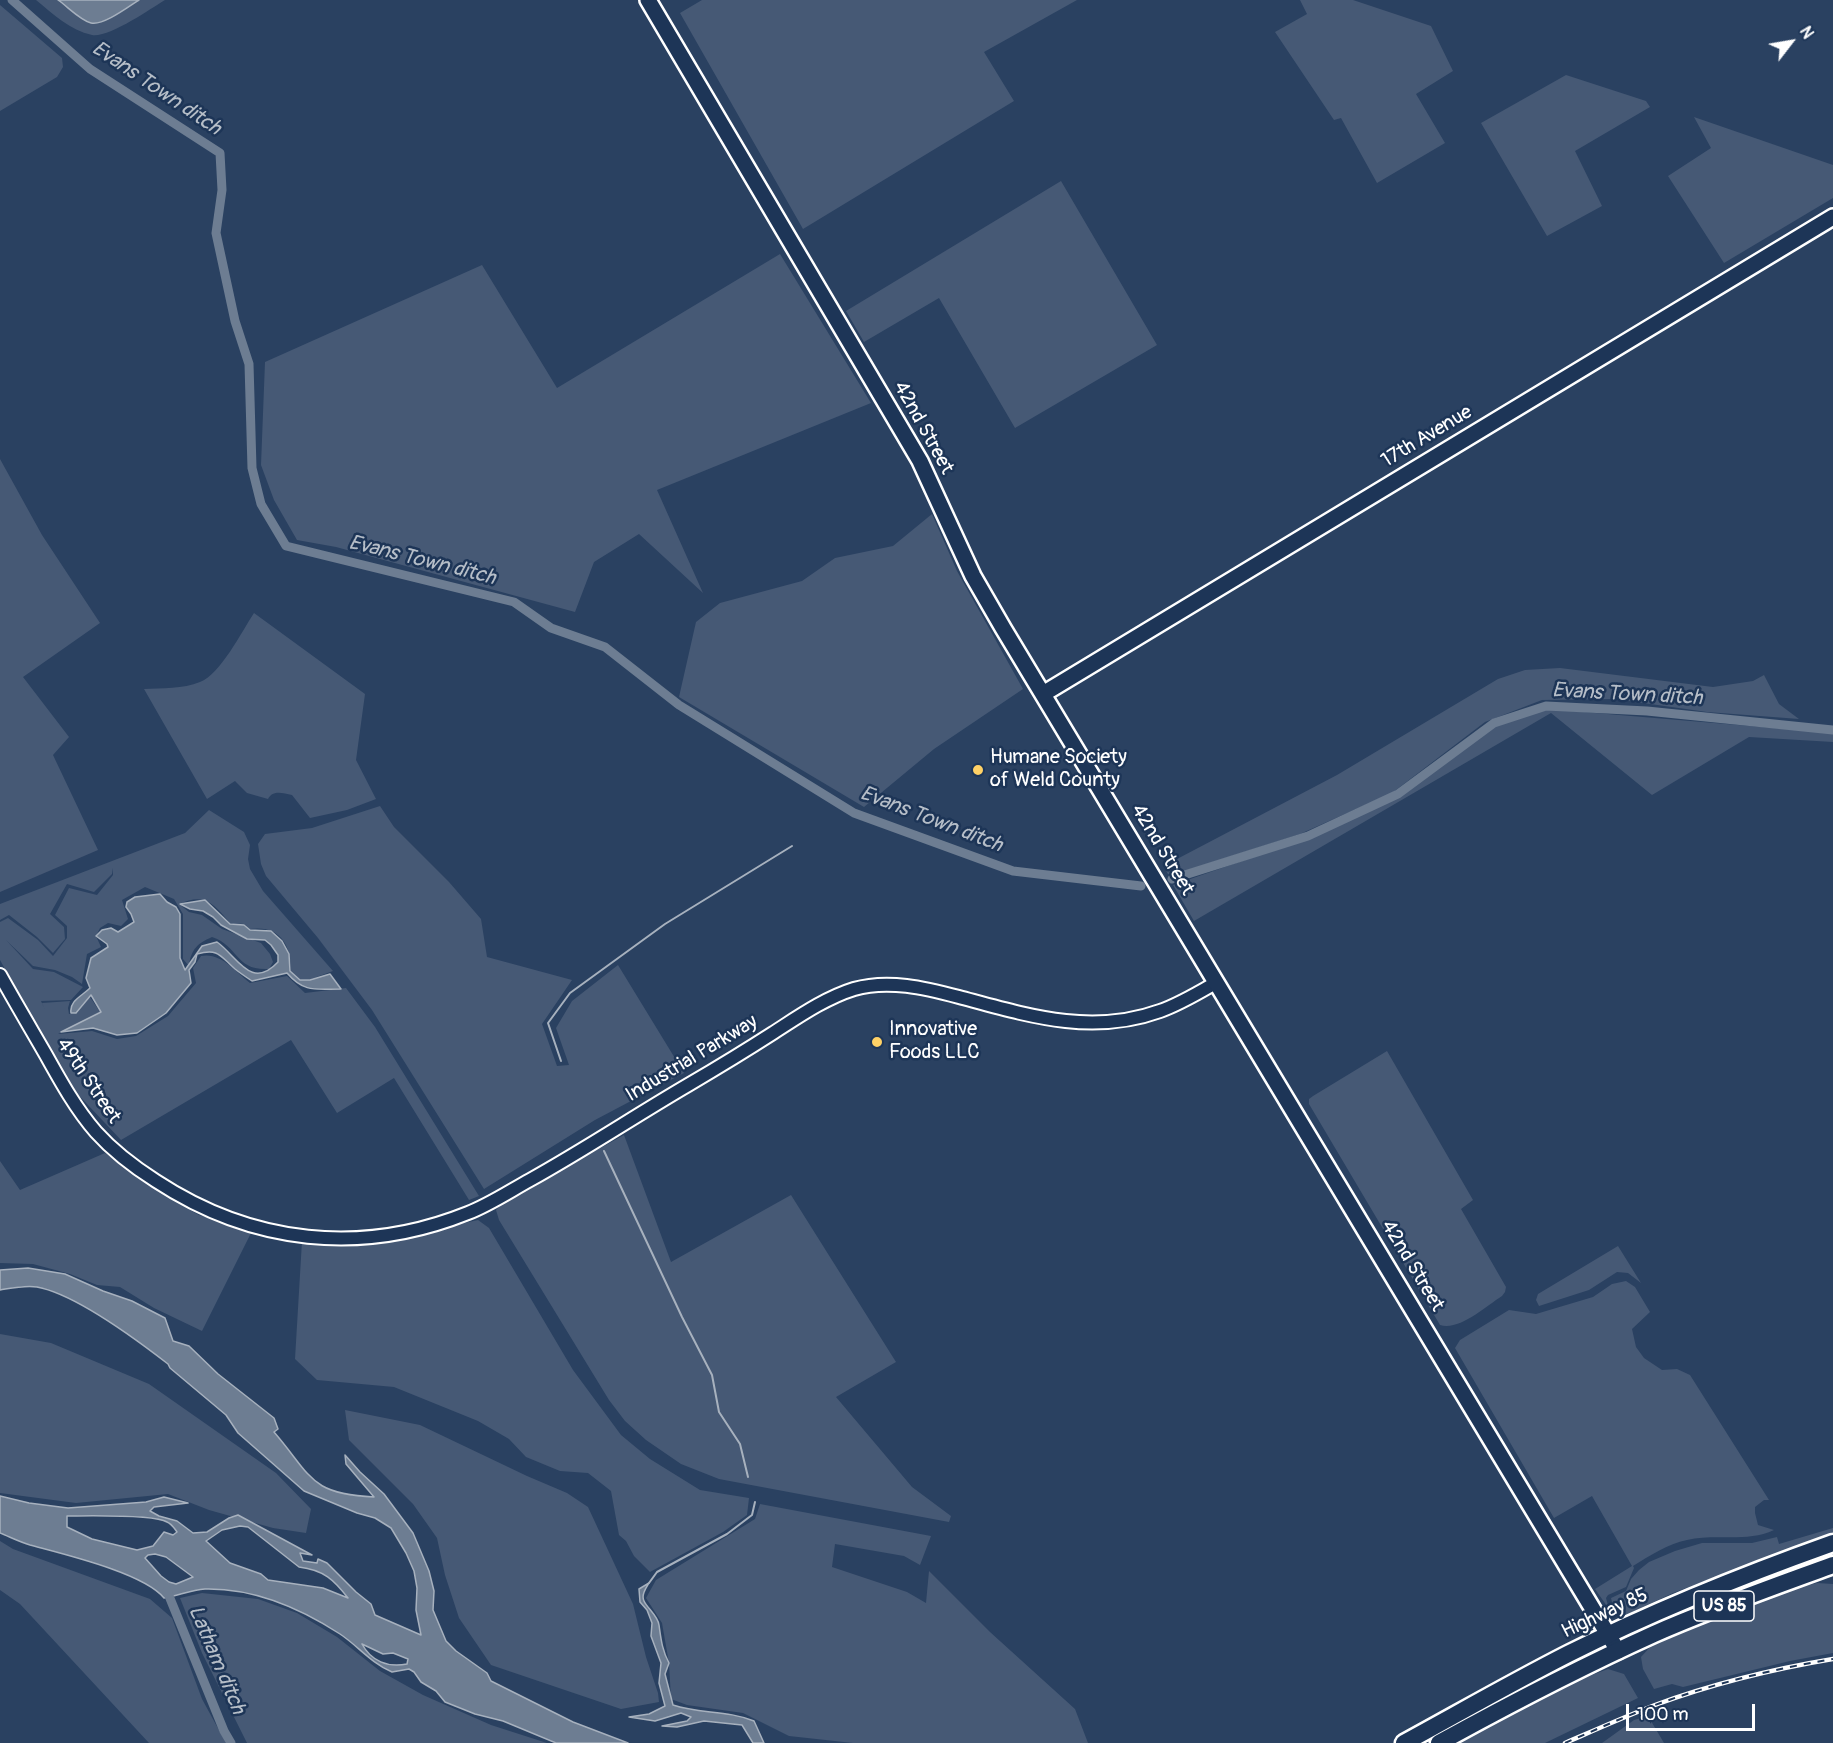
<!DOCTYPE html>
<style>
body{margin:0}
#map{position:relative;width:1833px;height:1743px;overflow:hidden;background:#2a4161;font-family:Pangolin,sans-serif}
canvas{display:block}
.north{position:absolute;left:1761px;top:12px;width:60px;height:60px;-webkit-text-stroke:4px #1d3557;paint-order:stroke;rotate:59deg;font-size:16px;font-weight:700;line-height:24px;text-align:center;color:#fff}
.north::after{content:'';display:block;margin:auto;width:21px;height:27px;background:#fff;clip-path:polygon(50% 0,100% 100%,50% 72%,0 100%)}
.scale{position:absolute;left:1626px;top:1704px;width:129px;height:27px;box-sizing:border-box;border:3px solid #fff;border-top:0;padding-left:8px;font-size:18px;line-height:21px;white-space:nowrap;color:#fff;-webkit-text-stroke:4px #1d3557;paint-order:stroke}
</style>
<div id="map">
<canvas width="1833" height="1743"></canvas>
<div class="north">N</div>
<div class="scale">100 m</div>
</div>
<script>
const ctx = document.querySelector('canvas').getContext('2d');
ctx.lineJoin = 'round';
function paint(path, color) { ctx.fillStyle = color; ctx.fill(path, 'evenodd'); }
function strokePath(path, color, width, dash) { ctx.strokeStyle = color; ctx.lineWidth = width; ctx.lineCap = dash ? 'butt' : 'round'; ctx.setLineDash(dash || []); ctx.stroke(path); }
function write(font, color, halo, rows, align = 'center') {
  ctx.font = font + ' Pangolin,sans-serif'; ctx.lineWidth = 5; ctx.setLineDash([]); ctx.textBaseline = 'middle'; ctx.strokeStyle = halo; ctx.fillStyle = color; for (const [text, x, y, turn = 0] of rows) {
    ctx.save(); ctx.translate(x, y); ctx.rotate((+turn || 0) * Math.PI / 180); ctx.textAlign = isNaN(turn) ? turn : align; if (halo) ctx.strokeText(text, 0, 0); ctx.fillText(text, 0, 0); ctx.restore();
  }
}
const green = new Path2D(`
 M 36,0 L 165,0 C 150,9 109,38 92,35 C 70,30 53,14 36,0 Z
 M 702,0 L 1077,0 L 984,52 L 1014,101 L 803,229 L 680,13 Z
 M 1300,0 L 1353,0 L 1431,26 L 1453,71 L 1416,94 L 1445,143 L 1377,183 L 1341,118 L 1334,120 L 1275,32 L 1307,14 Z
 M 0,5 L 62,58 L 63,67 L 57,77 L 0,111 Z
 M 1566,75 L 1646,101 L 1650,107 L 1575,151 L 1602,206 L 1547,236 L 1481,123 Z
 M 1694,117 L 1833,165 L 1833,198 L 1724,263 L 1668,176 L 1711,148 Z
 M 1061,181 L 1157,345 L 1015,428 L 939,298 L 864,342 L 846,311 Z
 M 780,254 L 871,403 L 657,490 L 703,593 L 639,534 L 594,562 L 575,612 L 336,547 L 297,540 L 274,500 L 261,465 L 265,362 L 482,265 L 557,388 Z
 M 0,459 L 42,535 L 100,623 L 23,677 L 69,737 L 53,755 L 98,850 L 0,892 Z
 M 932,514 L 957,571 L 1023,689 L 934,749 L 864,807 L 679,697 L 696,622 L 720,603 L 802,581 L 835,558 L 893,546 Z
 M 254,613 L 365,694 L 356,760 L 376,799 L 347,810 L 310,818 L 292,795 C 282,793 273,790 268,799 L 247,793 L 235,781 L 207,799 L 144,689 C 162,688 183,689 200,682 C 220,675 242,631 254,613 Z
 M 1560,668 L 1713,687 L 1753,681 L 1764,675 L 1779,704 L 1799,719 L 1707,712 L 1615,699 L 1542,700 L 1485,722 L 1392,793 L 1300,834 L 1173,875 L 1168,874 L 1165,869 L 1166,865 L 1177,859 L 1337,775 L 1498,679 L 1525,670 Z
 M 1548,709 L 1833,733 L 1833,742 L 1749,737 L 1652,795 L 1551,713 L 1194,921 L 1173,885 L 1311,837 L 1400,795 L 1495,726 Z
 M 380,806 L 394,827 L 449,882 L 481,919 L 487,957 L 572,980 L 542,1024 L 557,1066 L 569,1065 L 556,1028 L 572,1001 L 618,965 L 684,1073 L 595,1120 L 484,1189 L 372,1010 L 318,938 L 266,876 L 261,864 L 258,844 L 265,834 L 312,828 Z
 M 209,810 L 244,832 L 250,845 L 248,859 L 250,869 L 263,891 L 333,971 L 311,979 L 300,979 L 291,971 C 291,945 280,925 250,929 L 244,924 L 230,923 C 214,904 205,892 179,904 L 189,912 L 202,915 L 222,929 L 261,943 L 270,954 L 273,962 L 269,969 C 235,971 239,946 212,937 C 198,943 191,949 189,966 L 183,959 L 183,914 L 174,899 L 145,887 L 122,900 L 128,919 L 121,926 L 108,923 L 100,928 L 96,936 L 101,947 L 87,954 L 82,984 L 72,977 L 55,970 L 33,966 L 6,940 L 33,969 L 54,972 L 83,987 L 71,1000 L 41,1001 L 45,1010 L 42,1003 L 70,1001 L 68,1008 L 69,1014 L 77,1013 L 90,997 L 100,1012 L 58,1034 L 92,1031 L 117,1039 L 136,1036 L 168,1016 L 196,983 L 193,968 L 201,956 C 221,952 236,972 250,983 L 287,976 L 305,993 L 346,988 L 375,1027 L 479,1196 L 469,1200 L 394,1078 L 337,1113 L 291,1040 L 121,1140 L 69,1085 L 0,960 L 0,922 L 8,918 L 38,940 L 53,956 L 67,938 L 67,926 L 55,915 L 69,888 L 97,895 L 113,875 L 113,868 L 112,874 L 94,892 L 67,884 L 50,914 L 64,927 L 65,939 L 53,953 L 37,937 L 9,915 L 0,920 L 0,904 L 185,833 Z
 M 1387,1051 L 1473,1200 L 1461,1209 L 1506,1287 L 1505,1292 L 1502,1296 C 1485,1307 1459,1331 1440,1325 L 1309,1104 L 1309,1099 L 1313,1096 Z
 M 624,1135 L 671,1262 L 791,1195 L 896,1362 L 836,1397 L 912,1487 L 951,1516 L 949,1522 L 719,1479 L 681,1464 L 646,1440 L 625,1421 L 609,1400 L 499,1220 L 496,1210 L 504,1201 Z
 M 105,1153 L 168,1198 L 199,1215 L 252,1231 L 202,1331 L 154,1308 L 120,1287 L 97,1285 L 70,1274 L 33,1264 L 0,1263 L 0,1161 L 20,1190 Z
 M 478,1220 L 489,1228 L 573,1370 L 621,1435 L 650,1459 L 700,1490 L 749,1498 L 747,1515 L 723,1532 L 650,1572 L 634,1556 L 626,1541 L 619,1535 L 611,1491 L 588,1473 L 560,1471 L 526,1457 L 509,1439 L 478,1421 L 394,1387 L 317,1380 L 295,1359 L 302,1241 L 376,1242 Z
 M 1618,1246 L 1641,1283 L 1628,1273 L 1617,1272 L 1589,1290 L 1539,1306 L 1536,1300 L 1538,1294 Z
 M 1626,1281 L 1635,1287 L 1650,1312 L 1632,1329 L 1636,1347 L 1644,1358 L 1662,1370 L 1677,1369 L 1690,1375 L 1769,1500 L 1764,1500 L 1755,1507 L 1755,1513 L 1758,1525 L 1774,1530 C 1746,1543 1716,1533 1687,1540 C 1668,1544 1649,1556 1633,1566 L 1634,1568 L 1626,1587 L 1608,1595 L 1606,1598 L 1609,1609 L 1595,1589 L 1632,1566 L 1592,1496 L 1554,1518 L 1455,1348 L 1460,1340 L 1509,1310 L 1536,1314 L 1593,1297 L 1612,1284 Z
 M 0,1334 L 51,1343 L 149,1384 L 276,1473 L 311,1509 L 306,1533 L 273,1528 L 209,1510 L 168,1494 L 76,1503 L 0,1493 Z
 M 345,1410 L 420,1425 L 527,1476 L 567,1493 L 588,1507 L 633,1604 L 646,1657 L 658,1693 L 659,1702 L 621,1709 L 491,1665 L 459,1618 L 445,1575 L 437,1538 L 413,1504 L 349,1440 Z
 M 760,1504 L 931,1536 L 920,1565 L 904,1556 L 835,1544 L 832,1567 L 907,1592 L 926,1603 L 929,1571 L 990,1632 L 1075,1709 L 1088,1743 L 853,1743 L 789,1736 L 743,1713 L 687,1705 L 671,1699 L 669,1663 L 662,1623 L 646,1598 L 656,1580 L 755,1519 Z
 M 1833,1528 L 1833,1532 L 1673,1593 L 1626,1615 L 1618,1616 L 1614,1611 L 1611,1598 L 1626,1591 L 1631,1579 L 1639,1570 L 1649,1562 L 1675,1551 L 1702,1543 L 1752,1543 L 1777,1537 L 1779,1544 Z
 M 0,1541 L 13,1549 L 150,1599 L 172,1618 L 202,1699 L 226,1743 L 149,1743 L 20,1604 L 0,1590 Z
 M 1817,1583 L 1833,1584 L 1833,1653 L 1790,1661 L 1683,1687 L 1672,1684 L 1654,1689 L 1643,1669 L 1641,1657 L 1651,1646 L 1792,1589 Z
 M 202,1593 L 258,1599 L 297,1613 L 337,1637 L 380,1671 L 423,1695 L 491,1725 L 547,1743 L 247,1743 L 202,1653 L 180,1598 Z
 M 1608,1669 L 1624,1674 L 1638,1698 L 1545,1743 L 1458,1743 L 1589,1676 Z
 M 1648,1716 L 1664,1743 L 1602,1743 L 1634,1720 Z`);
const water = new Path2D(`
 M 58,0 L 139,0 C 128,7 103,26 91,23 C 80,20 68,7 58,0 Z
 M 160,894 L 167,902 L 176,907 L 180,914 L 180,958 L 185,970 L 202,946 L 217,942 C 237,956 251,991 278,962 L 278,955 L 271,945 L 265,940 L 247,939 L 221,925 L 213,917 L 203,911 L 190,909 L 180,904 L 205,900 L 230,924 L 244,925 L 250,930 L 271,931 L 282,941 L 289,954 L 290,971 L 300,980 L 310,980 L 330,974 L 341,989 C 316,989 304,993 287,973 L 252,981 C 246,977 240,973 235,969 C 220,956 219,948 197,954 L 195,962 L 189,970 L 191,983 L 166,1013 L 137,1033 L 117,1035 L 93,1028 L 61,1032 L 101,1012 L 91,995 L 76,1013 L 71,1013 C 69,1001 82,996 90,988 L 86,978 L 91,958 L 108,947 L 107,944 L 96,936 L 102,930 L 111,928 L 118,932 L 134,922 L 131,914 L 126,907 L 127,902 L 135,897 Z
 M 28,1268 L 65,1274 L 103,1291 L 132,1301 L 165,1318 L 173,1341 L 189,1346 L 218,1374 L 274,1418 L 278,1429 L 274,1432 C 312,1476 309,1494 374,1497 L 346,1464 L 345,1455 L 360,1472 L 384,1494 L 413,1533 L 429,1571 L 434,1591 L 433,1610 L 446,1641 L 456,1651 L 487,1673 L 491,1681 L 573,1722 L 628,1743 L 556,1743 L 503,1721 L 475,1714 L 445,1702 L 436,1691 L 421,1682 L 414,1672 L 409,1669 L 392,1672 C 371,1663 358,1646 340,1634 C 300,1608 252,1588 205,1589 C 190,1590 178,1596 164,1598 C 144,1573 63,1554 30,1545 C 20,1542 10,1537 0,1533 L 0,1496 L 29,1503 L 68,1508 L 146,1502 L 164,1497 L 188,1503 L 154,1507 L 150,1511 L 159,1516 L 177,1521 L 193,1533 L 207,1532 L 229,1518 L 238,1515 L 312,1555 L 300,1553 L 303,1561 L 317,1563 L 318,1559 L 327,1563 L 356,1592 L 371,1604 L 375,1615 L 421,1635 L 416,1610 L 417,1588 L 414,1571 L 406,1553 L 391,1528 L 375,1518 L 357,1513 L 304,1491 L 238,1433 L 226,1415 L 170,1368 L 168,1364 C 137,1340 75,1294 37,1287 C 25,1285 12,1288 0,1290 L 0,1270 ZM 67,1516 C 86,1516 153,1514 167,1522 C 172,1524 174,1528 177,1532 L 173,1535 L 164,1532 L 153,1546 L 137,1550 L 92,1539 L 67,1527 ZM 240,1526 L 248,1527 L 299,1567 C 324,1570 334,1580 348,1598 L 323,1588 L 268,1580 L 261,1574 L 230,1563 L 206,1541 L 222,1530 ZM 155,1554 L 166,1557 L 193,1577 L 176,1584 L 169,1582 L 161,1576 L 145,1558 L 148,1555 ZM 362,1644 L 383,1654 L 393,1653 L 408,1659 L 407,1664 C 388,1668 371,1661 362,1644 Z
 M 649,1583 C 646,1588 641,1595 644,1601 C 647,1608 658,1616 659,1625 C 661,1639 662,1650 669,1663 L 665,1674 L 673,1705 C 699,1714 727,1710 754,1721 L 764,1743 L 753,1743 L 742,1725 L 704,1721 L 677,1727 L 662,1726 L 687,1721 L 691,1717 L 681,1713 L 655,1721 L 629,1717 L 649,1714 L 665,1706 L 659,1683 L 661,1663 L 651,1636 L 652,1623 L 647,1610 L 640,1602 L 639,1589 Z`);
const stream = new Path2D(`
 M 561,1061 L 548,1023 L 570,993 L 665,924 L 792,846
 M 604,1151 L 682,1317 L 712,1375 L 719,1412 L 740,1444 L 748,1477
 M 649,1583 L 657,1572 L 727,1534 L 752,1515 L 755,1502`);
const canal = new Path2D(`
 M 12,0 L 90,69 L 220,153 L 222,190 L 216,233 L 235,321 L 249,364 L 252,468 L 261,504 L 286,546 L 514,602 L 551,628 L 605,647 L 679,705 L 854,813 L 1013,871 L 1141,886
 M 1172,879 L 1308,836 L 1398,794 L 1494,723 L 1546,706 L 1647,711 L 1833,730
 M 167,1591 L 224,1731 L 231,1743`);
const minor = new Path2D(`
 M 0,975 C 15,1002 31,1029 46,1055 C 61,1082 76,1109 96,1132 C 114,1152 134,1167 156,1181 C 252,1244 361,1256 468,1213 C 489,1205 510,1191 530,1180 C 584,1150 635,1116 688,1085 C 717,1068 745,1051 773,1033 C 798,1017 825,998 854,989 C 888,979 925,988 959,997 C 1026,1015 1091,1036 1160,1011 C 1180,1004 1198,993 1217,982`);
const major = new Path2D(`
 M 648,0 L 920,461 L 973,576 L 1003,628 L 1618,1651
 M 1043,694 L 1833,217`);
const highway = new Path2D(`
 M 1404,1743 C 1459,1713 1513,1682 1568,1654 C 1654,1611 1743,1575 1833,1543
 M 1439,1743 C 1510,1704 1581,1667 1654,1634 C 1713,1608 1773,1587 1833,1565`);
const rail = new Path2D(`
 M 1565,1743 C 1595,1730 1624,1717 1655,1705 C 1712,1684 1773,1669 1833,1659`);
const markers = [
 [978,770,6,"#ffd166"],
 [877,1042,6,"#ffd166"]
];
const shields = [
 [1724,1606,60]
];
const shieldNames = [
 ["US 85",1724,1606]
];
const streetNames = [
 ["42nd Street",923,428,61],
 ["17th Avenue",1427,437,-31],
 ["42nd Street",1162,850,59],
 ["Industrial Parkway",692,1059,-31],
 ["49th Street",88,1081,56],
 ["42nd Street",1412,1266,59],
 ["Highway 85",1605,1614,-25]
];
const poiNames = [
 ["Humane Society",990,758],
 ["of Weld County",990,781],
 ["Innovative",889,1030],
 ["Foods LLC",889,1053]
];
const waterNames = [
 ["Evans Town ditch",156,89,34],
 ["Evans Town ditch",422,561,14],
 ["Evans Town ditch",1627,695,3],
 ["Evans Town ditch",931,820,21],
 ["Latham ditch",216,1660,67]
];
paint(green, '#465975');
paint(water, '#6d7d92');
strokePath(water, '#a7b1be', 1.5);
strokePath(stream, '#a7b1be', 2);
strokePath(canal, '#6d7d92', 9);
strokePath(minor, '#fff', 16);
strokePath(major, '#fff', 20);
strokePath(highway, '#fff', 21);
strokePath(minor, '#1d3557', 12);
strokePath(major, '#1d3557', 15);
strokePath(highway, '#1d3557', 16);
strokePath(rail, '#fff', 4.5);
strokePath(rail, '#1d3557', 2, [7]);
for (const [x, y, r, color] of markers) { const dot = new Path2D(); dot.arc(x, y, r, 0, 2 * Math.PI); ctx.fillStyle = color; ctx.fill(dot); strokePath(dot, '#1d3557', 2); }
for (const [x, y, w] of shields) { const box = new Path2D(); box.roundRect(x - w / 2, y - 15, w, 30, 4.5); ctx.fillStyle = '#1d3557'; ctx.fill(box); strokePath(box, '#fff', 1.5); }
write('bold 18px', '#fff', null, shieldNames);
write('20px', '#fff', '#1d3557', streetNames);
write('20px', '#fff', '#1d3557', poiNames, 'left');
write('italic 21px', '#b6bec8', '#1d3557', waterNames);
</script>
